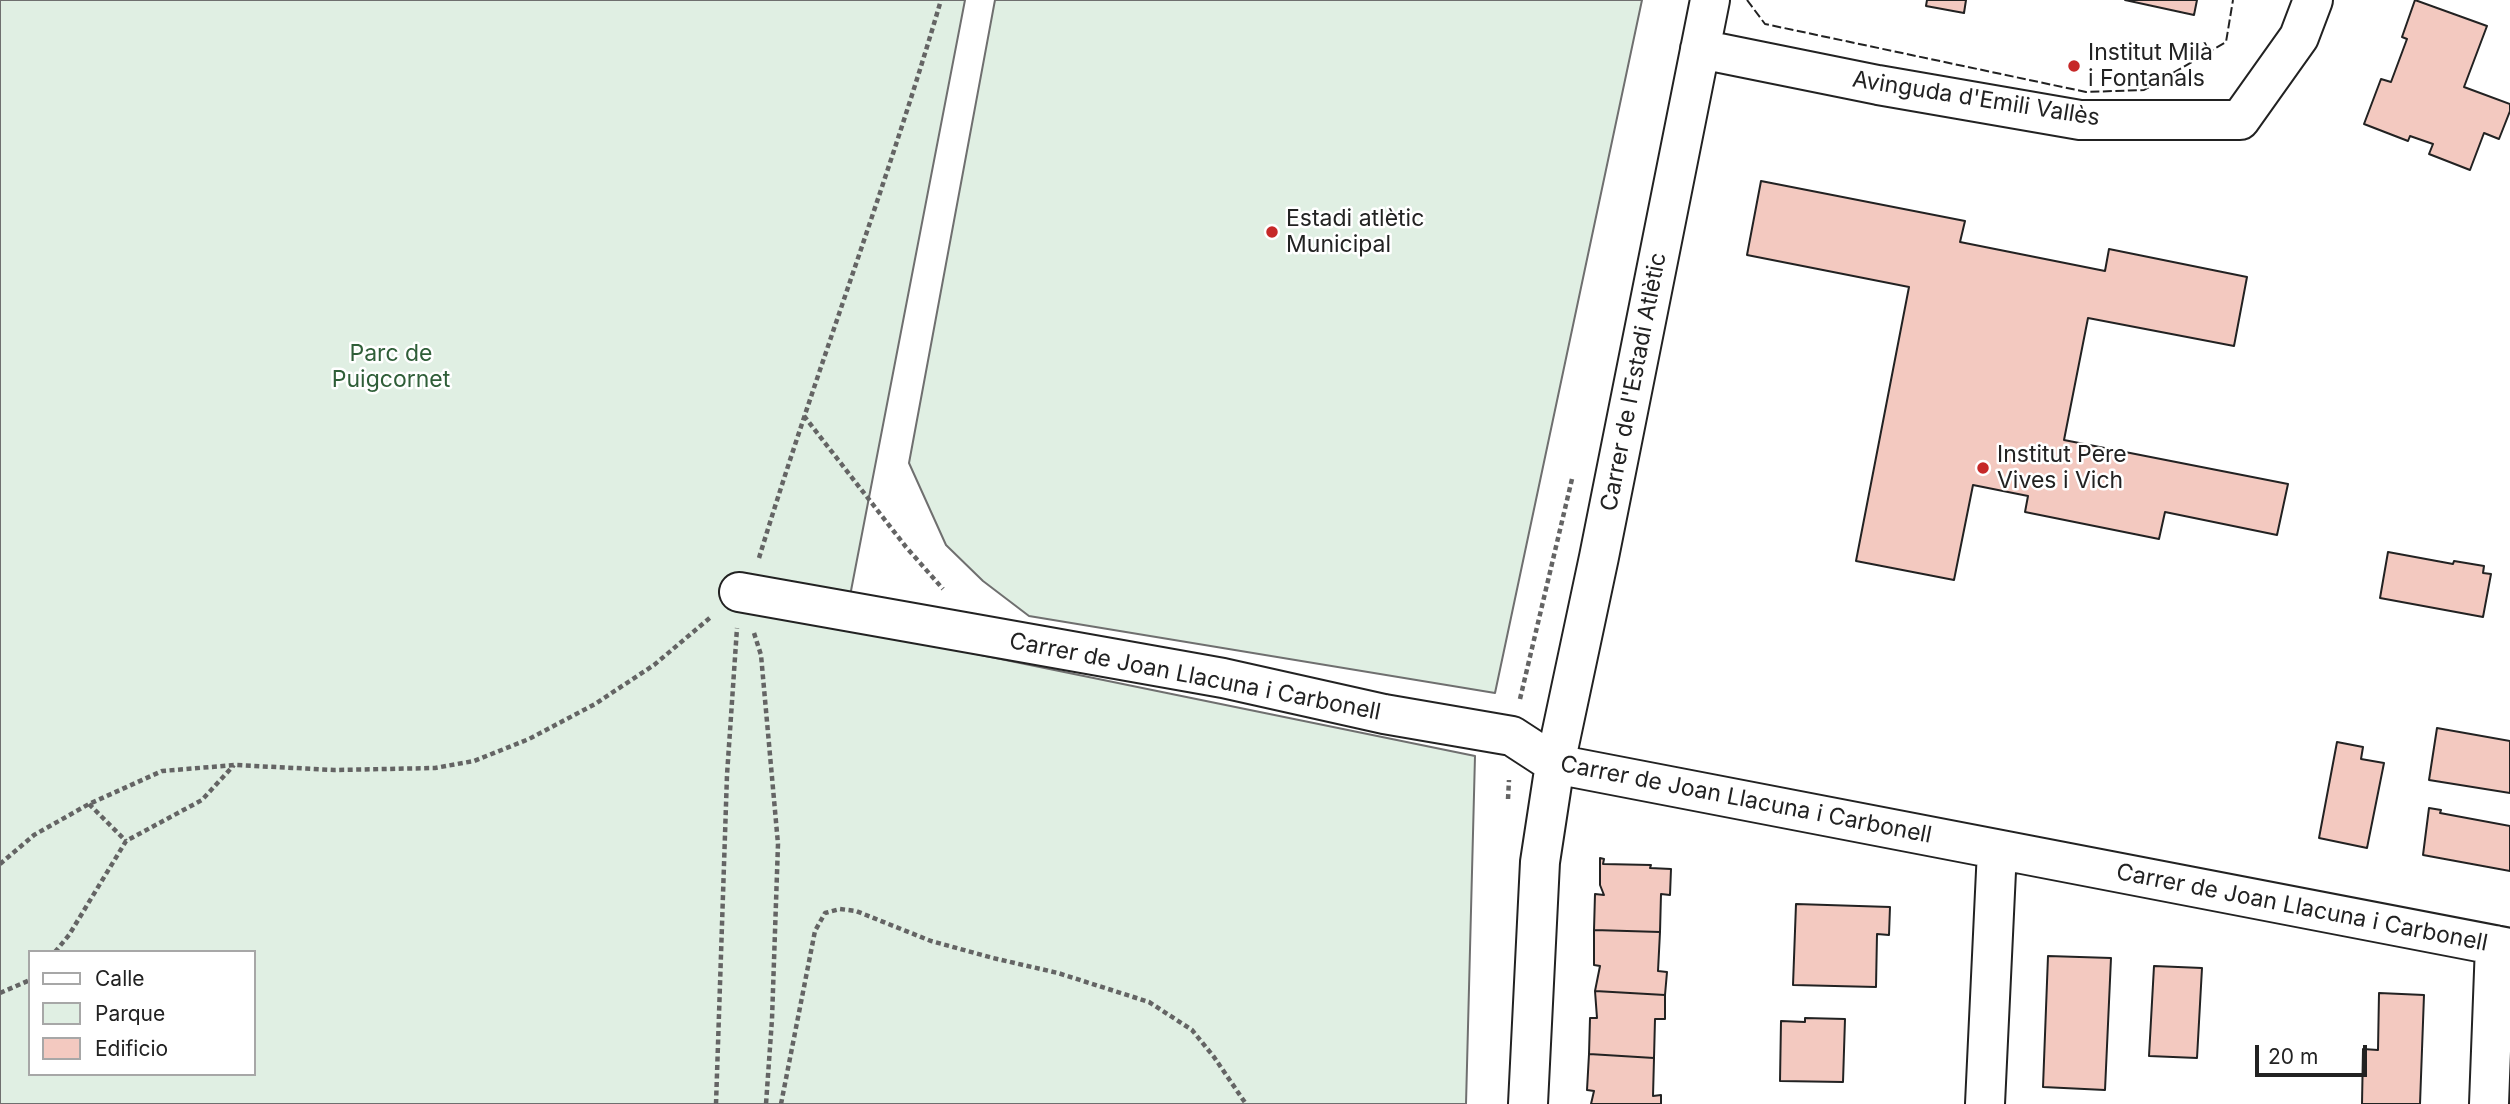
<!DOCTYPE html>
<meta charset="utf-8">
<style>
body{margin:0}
#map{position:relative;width:2510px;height:1104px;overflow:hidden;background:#fff;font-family:Inter,sans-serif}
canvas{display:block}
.legend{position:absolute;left:28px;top:950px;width:228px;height:126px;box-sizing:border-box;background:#fff;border:2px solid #a7a7a7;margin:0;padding:9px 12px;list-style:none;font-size:21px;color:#222}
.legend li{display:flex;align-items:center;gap:14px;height:35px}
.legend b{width:35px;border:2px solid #a7a7a7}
.scale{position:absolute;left:2255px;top:1045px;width:112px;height:32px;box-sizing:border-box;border:4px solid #222;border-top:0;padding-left:9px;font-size:21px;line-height:24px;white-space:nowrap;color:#222;-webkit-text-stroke:5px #fff;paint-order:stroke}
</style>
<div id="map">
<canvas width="2510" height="1104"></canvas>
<ul class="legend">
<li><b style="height:9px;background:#fff"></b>Calle</li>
<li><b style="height:19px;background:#e0efe3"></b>Parque</li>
<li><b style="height:19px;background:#f3c9c0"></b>Edificio</li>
</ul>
<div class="scale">20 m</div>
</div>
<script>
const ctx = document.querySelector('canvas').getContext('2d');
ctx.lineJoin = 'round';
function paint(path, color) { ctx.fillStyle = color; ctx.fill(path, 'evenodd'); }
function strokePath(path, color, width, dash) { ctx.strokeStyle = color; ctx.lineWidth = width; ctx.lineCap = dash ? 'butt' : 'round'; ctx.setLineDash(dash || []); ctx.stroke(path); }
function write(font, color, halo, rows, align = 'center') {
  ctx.font = font + ' Inter,sans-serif'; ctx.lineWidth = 5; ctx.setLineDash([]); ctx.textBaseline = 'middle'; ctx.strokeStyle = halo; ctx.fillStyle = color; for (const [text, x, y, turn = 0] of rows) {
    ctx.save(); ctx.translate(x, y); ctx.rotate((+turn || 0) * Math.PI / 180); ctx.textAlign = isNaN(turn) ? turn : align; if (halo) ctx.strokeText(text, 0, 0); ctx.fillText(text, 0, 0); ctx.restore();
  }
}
const green = new Path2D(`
 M 0,0 L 965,0 L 844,627 L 1475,756 L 1466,1104 L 0,1104 ZM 30,952 L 254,952 L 254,1074 L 30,1074 Z
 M 995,0 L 1642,0 L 1495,693 L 1029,616 L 983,581 L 946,545 L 909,463 Z`);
const building = new Path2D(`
 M 1927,0 L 1966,0 L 1964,13 L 1926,6 Z
 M 2125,0 L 2197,0 L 2194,15 Z
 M 2415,0 L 2487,26 L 2464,87 L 2510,104 L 2510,111 L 2499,139 L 2484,133 L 2470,170 L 2429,154 L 2433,144 L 2410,136 L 2408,141 L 2364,124 L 2381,79 L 2391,82 L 2407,39 L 2402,37 Z
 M 1761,181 L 1965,221 L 1960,242 L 2105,271 L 2109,249 L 2247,277 L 2234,346 L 2088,318 L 2064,440 L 2288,484 L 2277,535 L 2165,512 L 2159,539 L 2025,512 L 2028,496 L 1973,485 L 1954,580 L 1856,561 L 1909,287 L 1747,255 Z
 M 2388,552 L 2453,564 L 2454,561 L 2484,566 L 2483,573 L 2491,574 L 2483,617 L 2380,598 Z
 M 2437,728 L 2510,741 L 2510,793 L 2429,780 Z
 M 2337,742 L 2363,747 L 2361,759 L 2384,763 L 2367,848 L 2319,838 Z
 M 2429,808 L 2441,810 L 2440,813 L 2510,826 L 2510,871 L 2423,855 Z
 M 1600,858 L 1604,859 L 1603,864 L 1651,865 L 1650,868 L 1671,869 L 1670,895 L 1661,894 L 1660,932 L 1594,930 L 1595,894 L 1604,895 L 1600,885 Z
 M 1796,904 L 1890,907 L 1889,935 L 1877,934 L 1876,987 L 1793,985 Z
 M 1594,930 L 1660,932 L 1658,971 L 1667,972 L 1665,995 L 1595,991 L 1600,966 L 1594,965 Z
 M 2048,956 L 2111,958 L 2105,1090 L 2043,1087 Z
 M 2154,966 L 2202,968 L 2197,1058 L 2149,1056 Z
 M 1595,991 L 1665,995 L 1665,1019 L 1655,1019 L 1654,1058 L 1589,1054 L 1590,1018 L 1597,1018 Z
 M 2379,993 L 2424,995 L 2420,1104 L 2362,1104 L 2363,1049 L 2378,1050 Z
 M 1805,1018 L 1845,1019 L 1843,1082 L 1780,1081 L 1781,1021 L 1805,1022 Z
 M 1589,1054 L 1654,1058 L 1653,1096 L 1661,1095 L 1661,1104 L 1591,1104 L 1594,1091 L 1587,1090 Z`);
const path = new Path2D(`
 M 804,416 L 906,547 L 943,589
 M 759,558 C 816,371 886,188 941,0
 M 754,633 L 761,655 L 778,844 L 772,1019 L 766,1104
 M 1520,699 L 1572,479
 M 1508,799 L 1509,780
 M 89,804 L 126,841
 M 0,864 L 34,835 L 89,804 L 162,771 L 235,765 L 334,770 L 435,768 L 474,761 L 529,739 L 595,704 L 654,665 L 712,616
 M 55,952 L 69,935 L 126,841 L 202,800 L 234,765
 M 0,993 L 30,980
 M 716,1104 L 727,775 L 737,628
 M 781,1104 L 815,931 L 825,913 L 840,909 L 856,911 L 931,941 L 993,958 L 1058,973 L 1149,1002 L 1192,1030 L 1214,1057 L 1246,1104`);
const minor = new Path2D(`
 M 1700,49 L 1878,85 L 2080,120 L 2240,120 L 2299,37 L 2313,0
 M 739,592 L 1223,678 L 1384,714 L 1512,736 L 1555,764 L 2510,948
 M 1528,1104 L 1540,862 L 1555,764 L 1599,557 L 1710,0
 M 1985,1104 L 1997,850
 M 2489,1104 L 2495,945`);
const fence = new Path2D(`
 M 1747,0 L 1765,24 L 2086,92 L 2144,90 L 2226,42 L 2233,0`);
const markers = [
 [2074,66,7,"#c62828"],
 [1272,232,7,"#c62828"],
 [1983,468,7,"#c62828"]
];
const poiNames = [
 ["Institut Milà",2088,53],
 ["i Fontanals",2088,79],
 ["Estadi atlètic",1286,219],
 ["Municipal",1286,245],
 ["Institut Pere",1997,455],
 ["Vives i Vich",1997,481]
];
const streetNames = [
 ["Avinguda d'Emili Vallès",1976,99,9],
 ["Carrer de l'Estadi Atlètic",1634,382,-79],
 ["Carrer de Joan Llacuna i Carbonell",1195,677,11],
 ["Carrer de Joan Llacuna i Carbonell",1746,800,11],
 ["Carrer de Joan Llacuna i Carbonell",2302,908,11]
];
const parkNames = [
 ["Parc de",391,354],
 ["Puigcornet",391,380]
];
paint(green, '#e0efe3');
strokePath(green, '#6f6f6f', 2);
paint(building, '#f3c9c0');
strokePath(building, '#222', 2);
strokePath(minor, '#222', 42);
strokePath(path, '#646464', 4.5, [5, 3.5]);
strokePath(minor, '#fff', 38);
strokePath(fence, '#222', 2, [9, 3.5]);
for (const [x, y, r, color] of markers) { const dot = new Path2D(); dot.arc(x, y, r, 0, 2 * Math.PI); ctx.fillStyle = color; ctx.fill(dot); strokePath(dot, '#fff', 2.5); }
write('23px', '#222', '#fff', poiNames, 'left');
write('23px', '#222', '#fff', streetNames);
write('23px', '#2f5e38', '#fff', parkNames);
</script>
